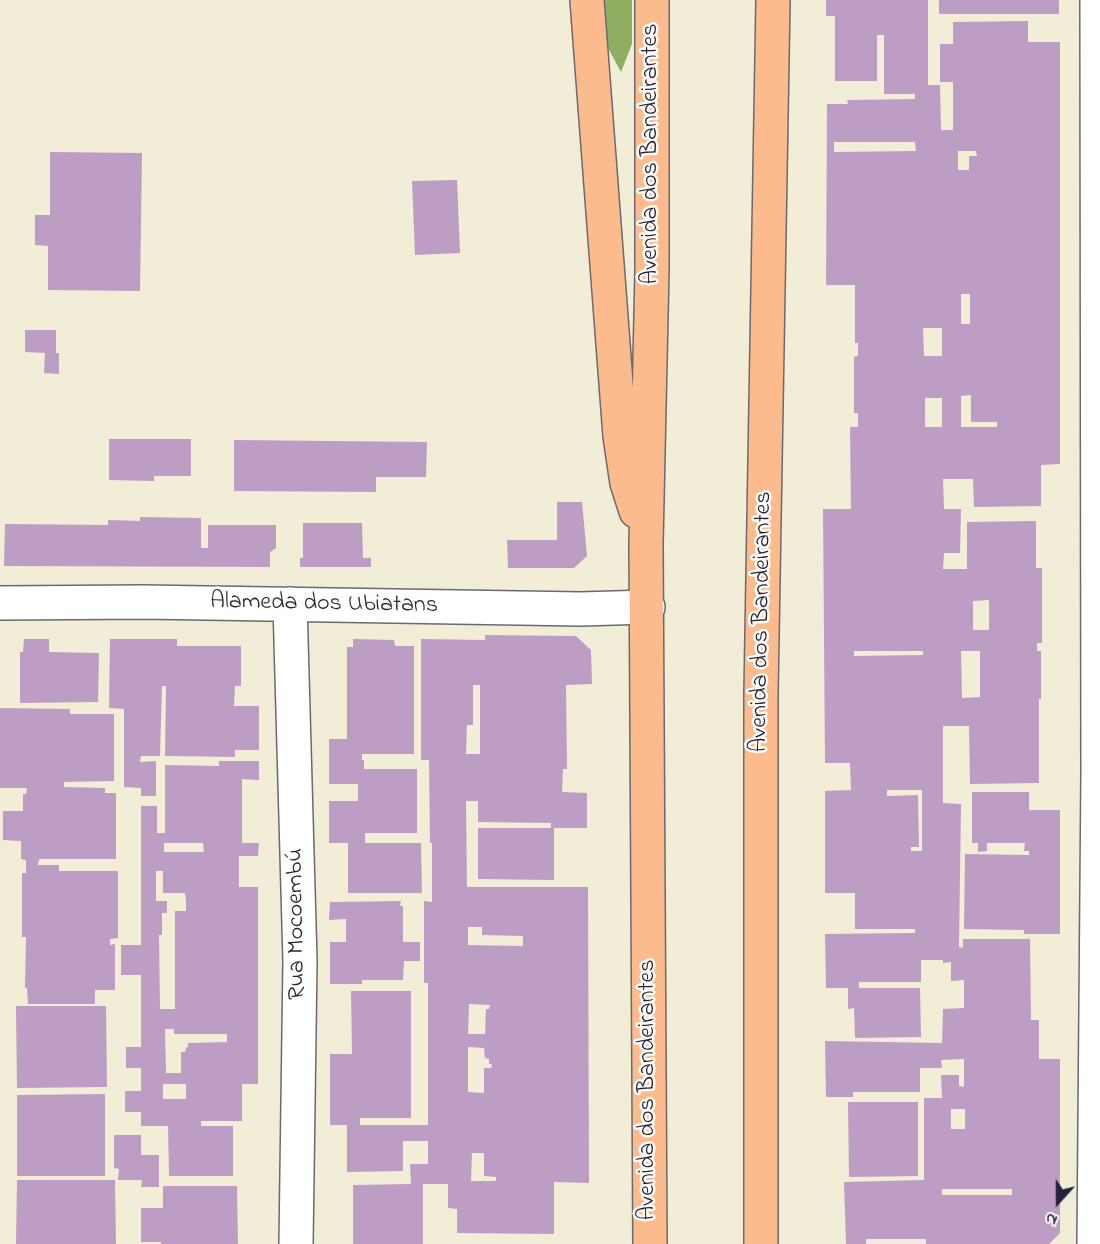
<!DOCTYPE html>
<meta charset="utf-8">
<style>
body{margin:0}
#map{position:relative;width:1100px;height:1244px;overflow:hidden;background:#f1edd7;font-family:"Indie Flower",sans-serif}
canvas{display:block}
.north{position:absolute;left:1028px;top:1172px;width:60px;height:60px;-webkit-text-stroke:4px #fdfcf7;paint-order:stroke;rotate:201deg;font-size:16px;font-weight:700;line-height:24px;text-align:center;color:#22223b}
.north::after{content:'';display:block;margin:auto;width:21px;height:27px;background:#22223b;clip-path:polygon(50% 0,100% 100%,50% 72%,0 100%)}
</style>
<div id="map">
<canvas width="1100" height="1244"></canvas>
<div class="north">N</div>
</div>
<script>
const ctx = document.querySelector('canvas').getContext('2d');
ctx.lineJoin = 'round';
function paint(path, color) { ctx.fillStyle = color; ctx.fill(path, 'evenodd'); }
function strokePath(path, color, width, dash) { ctx.strokeStyle = color; ctx.lineWidth = width; ctx.lineCap = dash ? 'butt' : 'round'; ctx.setLineDash(dash || []); ctx.stroke(path); }
function write(font, color, halo, rows, align = 'center') {
  ctx.font = font + ' "Indie Flower",sans-serif'; ctx.lineWidth = 5; ctx.setLineDash([]); ctx.textBaseline = 'middle'; ctx.strokeStyle = halo; ctx.fillStyle = color; for (const [text, x, y, turn = 0] of rows) {
    ctx.save(); ctx.translate(x, y); ctx.rotate((+turn || 0) * Math.PI / 180); ctx.textAlign = isNaN(turn) ? turn : align; if (halo) ctx.strokeText(text, 0, 0); ctx.fillText(text, 0, 0); ctx.restore();
  }
}
const forest = new Path2D(`
 M 603,0 L 632,0 L 632,44 L 621,72 L 608,48 Z`);
const building = new Path2D(`
 M 826,0 L 928,0 L 928,85 L 940,85 L 941,130 L 953,130 L 953,82 L 940,82 L 940,44 L 953,44 L 953,22 L 1028,21 L 1028,42 L 1060,42 L 1060,464 L 1041,465 L 1041,506 L 974,507 L 973,479 L 943,479 L 944,509 L 961,509 L 960,553 L 944,553 L 943,569 L 967,569 L 967,522 L 1036,521 L 1036,568 L 1042,568 L 1042,643 L 1037,643 L 1037,651 L 1041,651 L 1041,699 L 1039,699 L 1039,783 L 970,784 L 969,726 L 943,726 L 943,803 L 961,804 L 959,947 L 963,948 L 963,939 L 1030,939 L 1031,1020 L 1039,1020 L 1039,1059 L 1060,1059 L 1060,1233 L 1049,1244 L 926,1244 L 926,1239 L 866,1239 L 866,1244 L 846,1244 L 844,1182 L 924,1180 L 924,1098 L 942,1098 L 941,1075 L 959,1075 L 959,1086 L 964,1087 L 964,1059 L 941,1060 L 942,1068 L 920,1068 L 920,1092 L 853,1092 L 853,1097 L 826,1097 L 825,1041 L 942,1043 L 943,1009 L 964,1008 L 964,980 L 951,981 L 951,962 L 943,963 L 943,960 L 921,960 L 921,982 L 859,982 L 859,988 L 920,988 L 921,1037 L 855,1038 L 854,1008 L 848,1009 L 848,988 L 826,988 L 825,934 L 915,933 L 915,929 L 855,929 L 855,893 L 825,893 L 825,791 L 851,790 L 850,763 L 825,763 L 823,509 L 851,509 L 850,427 L 858,427 L 858,413 L 854,413 L 854,357 L 858,356 L 858,343 L 855,343 L 855,285 L 826,285 L 827,104 L 848,104 L 847,100 L 915,99 L 915,94 L 884,94 L 884,35 L 877,35 L 877,81 L 835,81 L 835,16 L 826,16 ZM 834,142 L 915,142 L 916,151 L 834,152 ZM 958,151 L 976,151 L 977,156 L 969,156 L 969,170 L 958,170 ZM 961,294 L 970,294 L 970,324 L 961,324 ZM 923,328 L 942,328 L 942,356 L 924,356 ZM 971,395 L 971,422 L 997,422 L 997,427 L 961,427 L 961,396 ZM 925,398 L 942,398 L 942,427 L 925,427 ZM 989,600 L 989,630 L 973,630 L 973,601 ZM 854,651 L 923,651 L 923,655 L 854,656 ZM 961,651 L 980,651 L 980,697 L 962,698 ZM 887,790 L 922,790 L 922,851 L 911,851 L 911,847 L 919,847 L 918,795 L 887,796 ZM 951,1109 L 965,1109 L 965,1129 L 951,1129 ZM 942,1189 L 1012,1189 L 1012,1195 L 942,1195 Z
 M 939,0 L 1059,0 L 1059,14 L 939,14 Z
 M 50,152 L 142,153 L 140,291 L 48,290 L 48,246 L 35,245 L 35,215 L 50,215 Z
 M 457,180 L 460,253 L 415,255 L 412,181 Z
 M 25,330 L 56,330 L 56,353 L 59,353 L 59,374 L 44,373 L 45,353 L 25,352 Z
 M 109,439 L 191,439 L 191,476 L 154,476 L 154,481 L 109,480 Z
 M 234,440 L 427,442 L 426,477 L 376,477 L 376,492 L 234,491 Z
 M 557,502 L 582,502 L 587,556 L 574,568 L 508,568 L 507,540 L 557,540 Z
 M 140,517 L 201,518 L 201,548 L 208,548 L 208,525 L 276,525 L 276,548 L 270,552 L 270,567 L 4,566 L 5,524 L 108,525 L 108,520 L 140,521 Z
 M 303,523 L 362,523 L 363,558 L 371,558 L 371,567 L 300,567 L 300,558 L 303,558 Z
 M 485,635 L 576,636 L 591,650 L 592,684 L 566,685 L 567,769 L 563,769 L 562,792 L 587,793 L 587,828 L 554,828 L 554,880 L 478,879 L 478,828 L 551,828 L 551,823 L 478,822 L 478,801 L 466,801 L 467,887 L 588,887 L 589,1183 L 554,1182 L 554,1234 L 457,1233 L 457,1209 L 448,1208 L 448,1184 L 423,1184 L 423,1244 L 353,1244 L 353,1185 L 411,1184 L 410,1164 L 428,1164 L 428,1141 L 403,1141 L 403,1171 L 347,1172 L 347,1125 L 330,1125 L 330,1054 L 352,1054 L 351,991 L 411,991 L 411,1118 L 360,1118 L 360,1125 L 428,1125 L 428,983 L 424,983 L 424,901 L 432,902 L 432,843 L 430,843 L 429,760 L 421,760 L 421,639 L 485,640 ZM 473,685 L 480,685 L 480,754 L 466,754 L 467,725 L 473,725 ZM 468,927 L 482,927 L 482,935 L 523,936 L 523,946 L 468,945 ZM 469,1004 L 490,1005 L 489,1009 L 486,1009 L 485,1034 L 468,1034 ZM 468,1047 L 484,1048 L 485,1058 L 489,1059 L 489,1064 L 492,1064 L 491,1068 L 484,1068 L 484,1093 L 468,1092 ZM 472,1153 L 484,1153 L 484,1176 L 496,1177 L 496,1181 L 471,1181 Z
 M 24,639 L 49,639 L 49,652 L 99,653 L 98,702 L 20,703 L 20,652 L 23,652 Z
 M 110,639 L 177,639 L 177,646 L 241,646 L 241,686 L 235,686 L 234,706 L 259,706 L 259,750 L 235,750 L 235,757 L 165,756 L 166,686 L 162,686 L 160,756 L 141,756 L 140,762 L 156,761 L 156,796 L 141,796 L 141,788 L 124,787 L 124,709 L 109,708 Z
 M 353,639 L 394,640 L 395,646 L 414,646 L 414,754 L 362,754 L 362,760 L 364,760 L 364,769 L 417,769 L 417,833 L 365,833 L 365,843 L 421,843 L 422,893 L 348,893 L 348,843 L 329,843 L 329,801 L 358,801 L 358,784 L 329,784 L 329,739 L 347,739 L 347,647 L 353,647 Z
 M 0,708 L 70,709 L 70,714 L 114,714 L 114,781 L 64,782 L 64,787 L 105,788 L 105,793 L 116,793 L 116,859 L 39,859 L 38,865 L 59,865 L 59,871 L 118,871 L 118,938 L 110,939 L 110,945 L 115,944 L 115,990 L 95,990 L 95,1004 L 28,1004 L 27,988 L 25,988 L 26,937 L 22,937 L 22,873 L 26,873 L 26,860 L 21,859 L 21,841 L 3,840 L 3,811 L 23,811 L 23,794 L 26,794 L 27,788 L 0,788 Z
 M 219,761 L 259,761 L 259,780 L 242,779 L 242,843 L 259,843 L 258,856 L 239,856 L 239,887 L 258,887 L 258,1084 L 242,1084 L 242,1121 L 201,1121 L 201,1126 L 233,1126 L 233,1176 L 169,1176 L 168,1126 L 141,1126 L 141,1112 L 125,1112 L 125,1091 L 141,1091 L 141,1068 L 126,1068 L 126,1047 L 141,1047 L 141,975 L 121,975 L 121,945 L 141,945 L 141,806 L 157,806 L 157,833 L 165,833 L 165,765 L 219,766 ZM 164,843 L 203,843 L 204,852 L 164,852 ZM 156,871 L 163,871 L 163,893 L 185,893 L 186,901 L 186,911 L 175,911 L 175,1009 L 160,1009 L 159,935 L 162,935 L 162,913 L 167,913 L 167,901 L 156,901 ZM 165,1029 L 174,1029 L 174,1034 L 227,1034 L 227,1042 L 188,1043 L 188,1047 L 186,1048 L 185,1052 L 181,1052 L 181,1073 L 166,1073 ZM 163,1084 L 186,1084 L 186,1099 L 163,1099 Z
 M 972,792 L 1029,792 L 1029,810 L 1060,810 L 1060,934 L 1024,934 L 1024,930 L 964,929 L 965,854 L 1029,855 L 1029,851 L 1024,851 L 1025,843 L 987,843 L 987,851 L 978,852 L 978,843 L 972,843 Z
 M 401,901 L 400,906 L 403,906 L 403,942 L 420,942 L 420,961 L 404,961 L 403,980 L 362,980 L 362,984 L 330,984 L 330,942 L 346,942 L 346,919 L 329,920 L 330,902 Z
 M 16,1006 L 106,1006 L 107,1087 L 17,1088 Z
 M 105,1094 L 105,1176 L 17,1176 L 17,1095 Z
 M 848,1102 L 918,1102 L 918,1176 L 849,1177 Z
 M 114,1135 L 141,1135 L 141,1155 L 159,1155 L 159,1187 L 141,1187 L 142,1180 L 118,1180 L 119,1169 L 114,1168 Z
 M 17,1180 L 115,1180 L 116,1244 L 16,1244 Z
 M 163,1186 L 237,1186 L 238,1244 L 161,1244 L 161,1242 L 141,1242 L 141,1208 L 163,1208 Z`);
const minor = new Path2D(`
 M 0,603 L 144,602 L 581,609 L 648,607
 M 290,604 L 300,961 L 296,1244
 M 1094,1244 L 1098,772 L 1097,0`);
const highway = new Path2D(`
 M 587,0 L 620,436 L 627,483 L 636,511
 M 650,1244 L 646,544 L 652,270 L 652,0
 M 761,1244 L 761,693 L 773,0`);
const streetNames = [
 ["Avenida dos Bandeirantes",652,154,-90],
 ["Alameda dos Ubiatans",324,605,1],
 ["Avenida dos Bandeirantes",763,622,-89],
 ["Rua Mocoembú",298,924,-91],
 ["Avenida dos Bandeirantes",649,1090,-90]
];
paint(forest, '#8eae61');
paint(building, '#bd9dc4');
strokePath(minor, '#6a6972', 36);
strokePath(highway, '#6a6972', 36);
strokePath(minor, '#fff', 33);
strokePath(highway, '#fbbb8d', 33);
write('24px', '#22223b', '#fdfcf7', streetNames);
</script>
